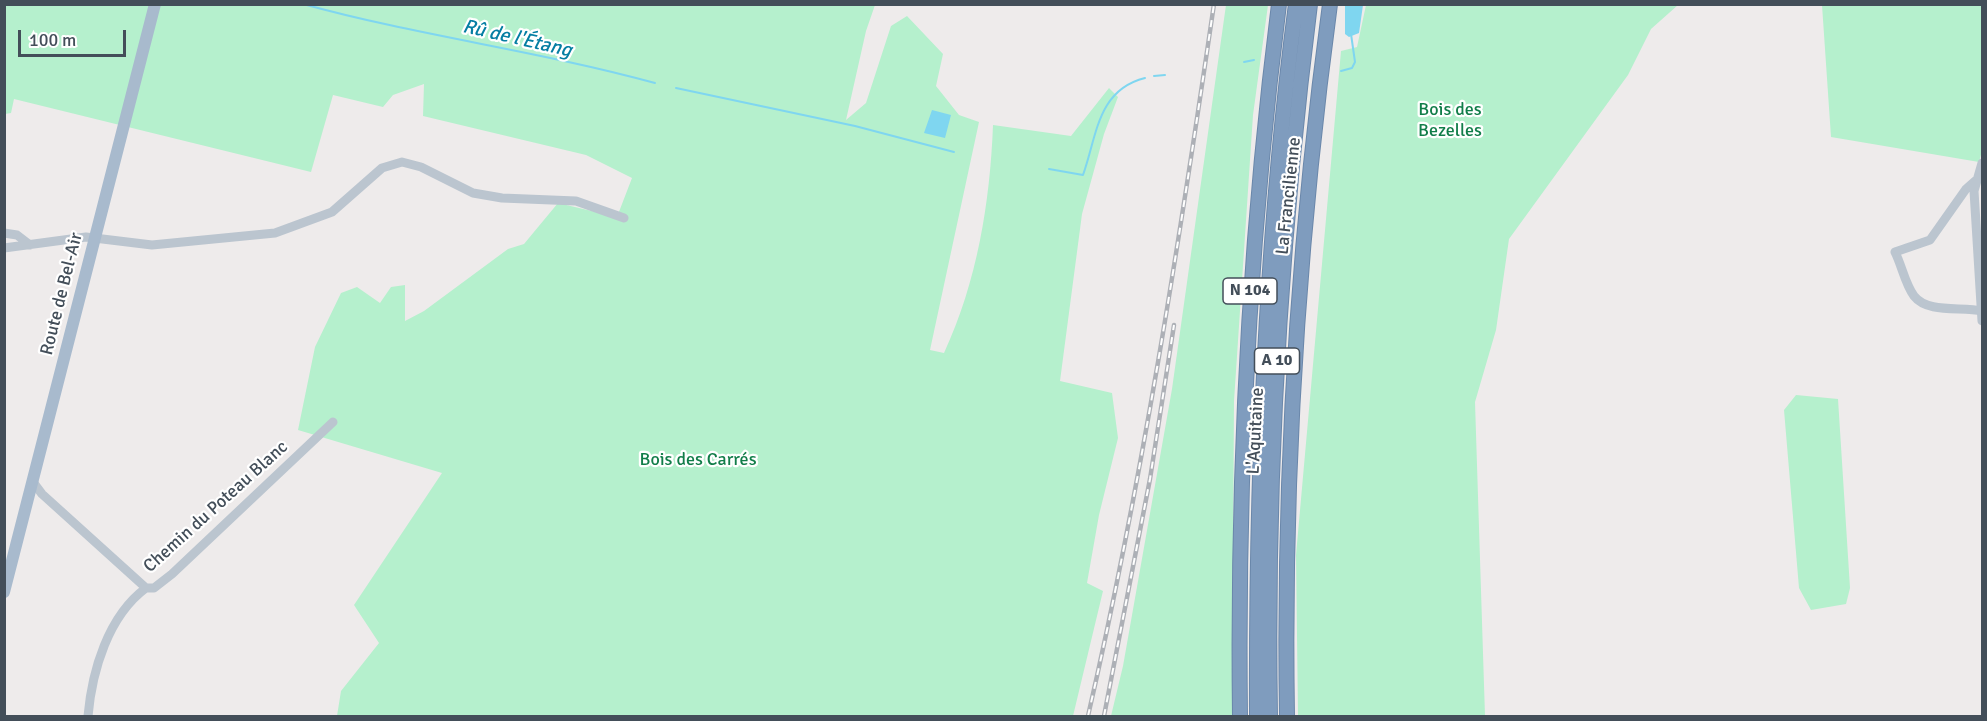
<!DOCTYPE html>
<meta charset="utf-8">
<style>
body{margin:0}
#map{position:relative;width:1987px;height:721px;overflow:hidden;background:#eeebeb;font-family:Signika,sans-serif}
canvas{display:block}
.frame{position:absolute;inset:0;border:6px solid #434e59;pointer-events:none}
.scale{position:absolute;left:18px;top:30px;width:108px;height:27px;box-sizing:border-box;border:3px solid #434e59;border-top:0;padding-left:8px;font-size:18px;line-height:21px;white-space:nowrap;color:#434e59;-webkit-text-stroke:4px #fff;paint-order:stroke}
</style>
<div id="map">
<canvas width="1987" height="721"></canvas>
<div class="frame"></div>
<div class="scale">100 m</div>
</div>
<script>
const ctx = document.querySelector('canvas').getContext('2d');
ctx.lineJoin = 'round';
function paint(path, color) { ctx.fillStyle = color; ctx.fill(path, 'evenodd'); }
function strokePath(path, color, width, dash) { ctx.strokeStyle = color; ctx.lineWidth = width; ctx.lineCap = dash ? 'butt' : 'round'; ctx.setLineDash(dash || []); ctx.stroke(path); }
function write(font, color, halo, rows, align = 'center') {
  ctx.font = font + ' Signika,sans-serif'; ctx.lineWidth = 4.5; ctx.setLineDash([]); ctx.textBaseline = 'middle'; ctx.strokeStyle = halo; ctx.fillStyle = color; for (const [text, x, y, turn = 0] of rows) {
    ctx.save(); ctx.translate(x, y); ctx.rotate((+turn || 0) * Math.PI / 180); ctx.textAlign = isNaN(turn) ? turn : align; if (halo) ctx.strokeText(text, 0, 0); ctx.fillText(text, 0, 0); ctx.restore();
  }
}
const green = new Path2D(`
 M 4,5 L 875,5 L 866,31 L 846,120 L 866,103 L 891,26 L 907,16 L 943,54 L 936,86 L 959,115 L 979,122 L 930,350 L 944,353 C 977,282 990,203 993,125 L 1071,136 L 1109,88 L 1118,97 L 1104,134 L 1082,214 L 1060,381 L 1112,393 L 1118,438 L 1099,515 L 1087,583 L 1103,591 L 1073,716 L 337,716 L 341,691 L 379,643 L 354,605 L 442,473 L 298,430 L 315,347 L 341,293 L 357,287 L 380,303 L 391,287 L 405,285 L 405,321 L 424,311 L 508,249 L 524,244 L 558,203 L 617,217 L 632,178 L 586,155 L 423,116 L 424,84 L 393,95 L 383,107 L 333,95 L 311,172 L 14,99 L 11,113 L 5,114 Z
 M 1226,5 L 1268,5 L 1253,115 L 1234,401 L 1232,716 L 1111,716 L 1123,666 L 1172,389 Z
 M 1366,5 L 1678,5 L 1651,29 L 1628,75 L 1509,239 L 1496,330 L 1475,402 L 1485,716 L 1298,716 L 1296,555 L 1341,51 L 1357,47 Z
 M 1822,5 L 1982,5 L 1982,151 L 1979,162 L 1831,137 Z
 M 1796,395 L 1838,399 L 1850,588 L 1846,604 L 1811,610 L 1799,588 L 1784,410 Z`);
const water = new Path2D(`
 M 1345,5 L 1363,5 L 1359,33 L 1349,37 L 1345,34 Z
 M 932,110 L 951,115 L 945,138 L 924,133 Z`);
const stream = new Path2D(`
 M 303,4 C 419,36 539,51 655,83
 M 1244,62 L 1254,60
 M 1341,71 L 1352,68 L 1355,62 L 1351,34
 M 1154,76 L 1165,75
 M 676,88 L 855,126 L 954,152
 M 1049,169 L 1083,175 C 1097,136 1097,90 1145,78`);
const minor = new Path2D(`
 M 1982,163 L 1974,191 L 1982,321
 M 1975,181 L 1966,189 L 1930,240 L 1895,252 C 1902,266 1905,284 1914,296 C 1928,314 1962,306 1982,311
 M 4,233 L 17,235 L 30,245
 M 4,248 L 86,237 L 152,245 L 275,233 L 332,212 L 382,168 L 402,162 L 421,167 L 473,193 L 502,198 L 576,201 L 624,218
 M 33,482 L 42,494 L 146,588
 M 88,716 C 92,671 108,616 146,588 L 154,588 L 172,574 L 333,422`);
const major = new Path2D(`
 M 4,592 L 155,4`);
const highway = new Path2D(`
 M 1240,716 C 1237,478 1249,241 1279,4
 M 1257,716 C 1256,479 1265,240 1296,4
 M 1270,716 C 1266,478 1280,241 1310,4
 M 1287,716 C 1283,478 1298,241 1330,4`);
const rail = new Path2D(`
 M 1088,716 C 1142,481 1179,243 1214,4
 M 1104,716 L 1150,479 L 1174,325`);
const shields = [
 [1250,291,54],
 [1277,361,45]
];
const shieldNames = [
 ["N 104",1250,291],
 ["A 10",1277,361]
];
const parkNames = [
 ["Bois des",1450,110],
 ["Bezelles",1450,131],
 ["Bois des Carrés",698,460]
];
const streetNames = [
 ["La Francilienne",1289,196,-84],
 ["Route de Bel-Air",62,294,-76],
 ["L'Aquitaine",1256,431,-87],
 ["Chemin du Poteau Blanc",216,507,-42]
];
const waterNames = [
 ["Rû de l'Étang",517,39,13]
];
paint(green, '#b5f0cd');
paint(water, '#7fd6f0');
strokePath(stream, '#7fd6f0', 2);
strokePath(highway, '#6a87aa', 16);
strokePath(minor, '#bbc5cf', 9);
strokePath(major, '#a8bacd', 12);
strokePath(highway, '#7f9cbe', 14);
strokePath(rail, '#adb0b6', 4.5);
strokePath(rail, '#fff', 2, [7]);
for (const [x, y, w] of shields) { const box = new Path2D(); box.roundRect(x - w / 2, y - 13, w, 26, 4.5); ctx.fillStyle = '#fff'; ctx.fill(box); strokePath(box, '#434e59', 1.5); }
write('bold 16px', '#434e59', null, shieldNames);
write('18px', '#117d49', '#fff', parkNames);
write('18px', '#434e59', '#fff', streetNames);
write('italic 20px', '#057ea3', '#fff', waterNames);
</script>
